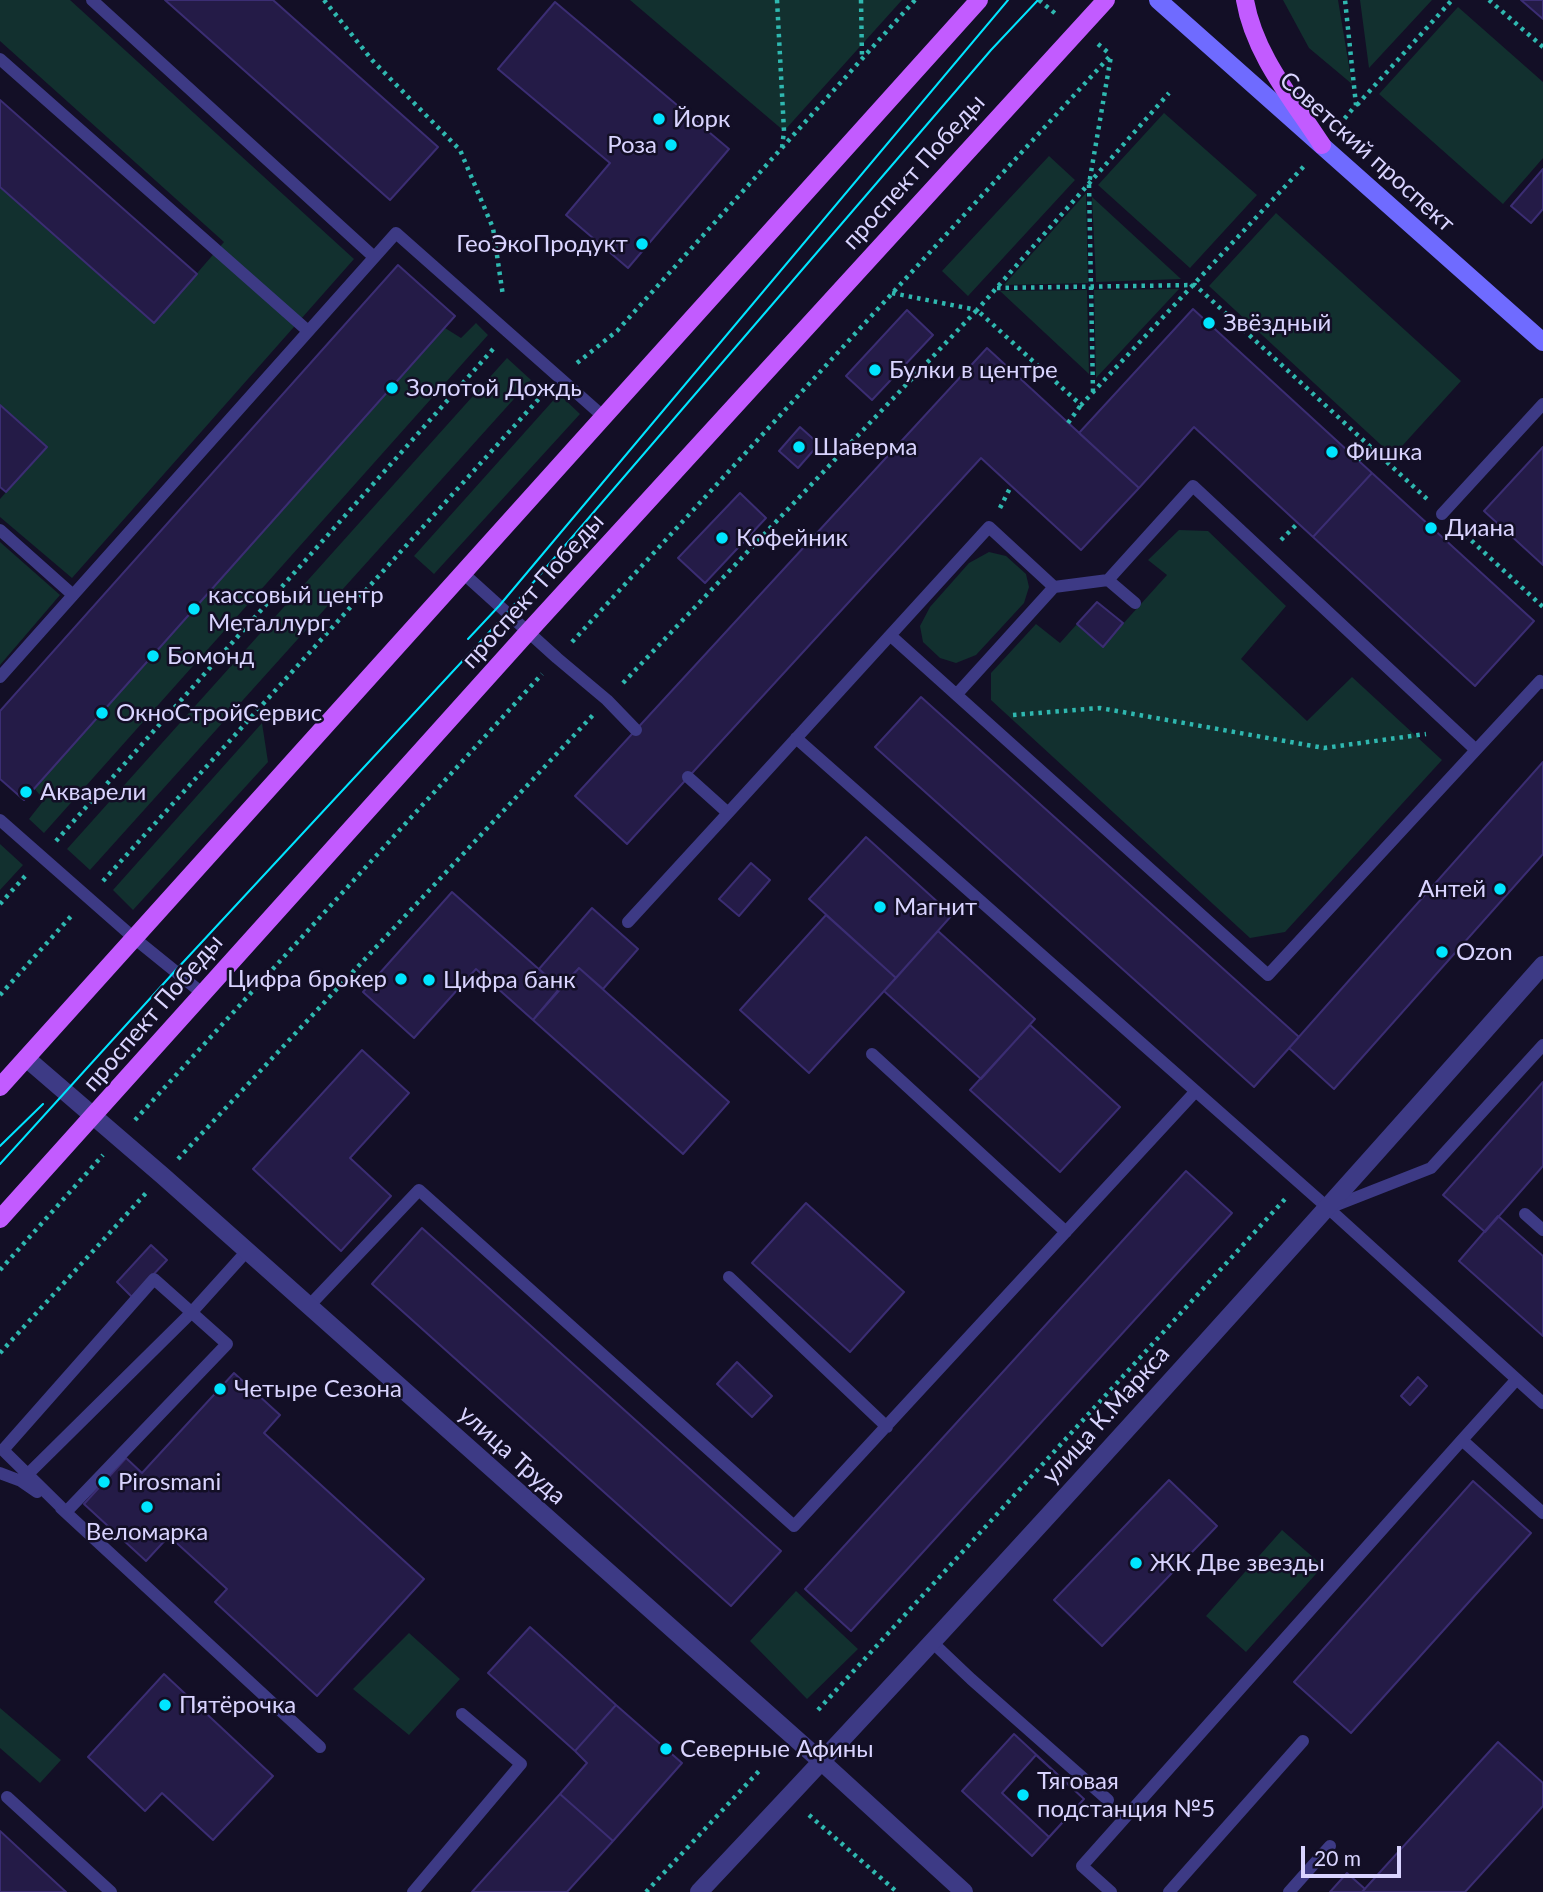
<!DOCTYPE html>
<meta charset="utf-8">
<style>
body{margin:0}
#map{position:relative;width:1543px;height:1892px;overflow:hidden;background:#130f26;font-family:Lato,sans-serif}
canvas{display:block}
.scale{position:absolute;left:1301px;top:1846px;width:100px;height:32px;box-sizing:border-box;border:4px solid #d9d4ff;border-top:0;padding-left:9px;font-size:21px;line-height:24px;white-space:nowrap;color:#d9d4ff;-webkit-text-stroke:5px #130f26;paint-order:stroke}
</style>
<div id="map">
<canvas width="1543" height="1892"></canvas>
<div class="scale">20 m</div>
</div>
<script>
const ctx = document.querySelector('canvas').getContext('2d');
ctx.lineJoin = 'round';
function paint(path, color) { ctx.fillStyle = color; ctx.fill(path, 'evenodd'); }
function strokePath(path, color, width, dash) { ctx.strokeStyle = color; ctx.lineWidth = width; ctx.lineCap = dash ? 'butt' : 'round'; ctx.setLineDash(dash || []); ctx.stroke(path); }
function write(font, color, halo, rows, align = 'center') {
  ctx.font = font + ' Lato,sans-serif'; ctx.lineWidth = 5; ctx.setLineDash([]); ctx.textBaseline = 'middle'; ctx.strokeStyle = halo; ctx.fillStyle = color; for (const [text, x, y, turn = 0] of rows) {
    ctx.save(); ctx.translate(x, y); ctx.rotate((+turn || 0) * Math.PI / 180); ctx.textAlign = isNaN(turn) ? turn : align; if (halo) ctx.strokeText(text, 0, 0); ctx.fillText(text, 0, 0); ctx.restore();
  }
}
const green = new Path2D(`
 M 0,0 L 70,0 L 354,259 L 72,578 L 0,517 L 0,499 L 46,447 L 0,405 L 0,187 L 154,323 L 224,242 L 0,41 Z
 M 630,0 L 902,0 L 784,131 Z
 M 1283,0 L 1338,0 L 1352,84 L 1309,48 Z
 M 1360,0 L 1432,0 L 1369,68 Z
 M 1458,7 L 1543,82 L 1543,158 L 1503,204 L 1379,94 Z
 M 1164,113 L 1257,195 L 1190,268 L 1098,185 Z
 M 1049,156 L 1075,180 L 968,296 L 942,271 Z
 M 1086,193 L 1088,283 L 1004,285 Z
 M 1092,197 L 1181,279 L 1096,282 Z
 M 1276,213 L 1461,381 L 1393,456 L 1209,286 Z
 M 1179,289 L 1096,378 L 1094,290 Z
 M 1087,290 L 1089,374 L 1000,291 Z
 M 476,323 L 488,335 L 44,833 L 29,819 L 44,800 L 34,788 L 445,328 L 461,338 Z
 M 507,358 L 531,380 L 90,870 L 67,849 Z
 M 559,394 L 580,414 L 434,574 L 414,556 Z
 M 1179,530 L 1208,531 L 1286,606 L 1241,659 L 1307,721 L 1352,677 L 1442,760 L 1285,932 L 1250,938 L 991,700 L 991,673 L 1036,624 L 1060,643 L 1077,624 L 1103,646 L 1167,575 L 1148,560 Z
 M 0,542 L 60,595 L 0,665 Z
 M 989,552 L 1006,556 L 1026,574 L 1029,587 L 1024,603 L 976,655 L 956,663 L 940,658 L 923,642 L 920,626 L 930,607 L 969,563 Z
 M 262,723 L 268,762 L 133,910 L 113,890 Z
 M 0,844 L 23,865 L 0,890 Z
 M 1282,1530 L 1323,1566 L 1246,1652 L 1206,1616 Z
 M 796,1591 L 858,1649 L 807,1699 L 750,1641 Z
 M 409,1633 L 460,1679 L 409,1735 L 353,1689 Z
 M 0,1708 L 61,1760 L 40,1783 L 0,1748 Z`);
const building = new Path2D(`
 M 165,0 L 273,0 L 438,147 L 390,200 Z
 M 1521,0 L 1543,0 L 1543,19 Z
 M 555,2 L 729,149 L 628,268 L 566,215 L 610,163 L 498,69 Z
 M 0,100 L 197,274 L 154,323 L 0,187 Z
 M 1543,169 L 1543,209 L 1531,223 L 1511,206 Z
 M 398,265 L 455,316 L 24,800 L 0,779 L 0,711 Z
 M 1193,309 L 1372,473 L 1313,537 L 1194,427 L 1139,488 L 1079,433 Z
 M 907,310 L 933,335 L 872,400 L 846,376 Z
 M 987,348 L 1139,488 L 1081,550 L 981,458 L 627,844 L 575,796 Z
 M 0,405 L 47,447 L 6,492 L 0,487 Z
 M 800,427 L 819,444 L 798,468 L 779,451 Z
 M 1543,447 L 1543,565 L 1484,511 Z
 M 1372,473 L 1534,621 L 1475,686 L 1313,537 Z
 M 740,493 L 766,518 L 705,583 L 678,558 Z
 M 1097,602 L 1123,623 L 1103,647 L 1077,624 Z
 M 921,697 L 1299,1037 L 1254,1087 L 875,747 Z
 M 1543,762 L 1543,854 L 1334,1089 L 1289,1048 Z
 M 866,837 L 952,915 L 896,978 L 809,899 Z
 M 751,863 L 770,880 L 739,916 L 719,899 Z
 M 452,892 L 560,988 L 533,1020 L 476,969 L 414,1038 L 363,992 Z
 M 592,908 L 638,949 L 603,989 L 579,968 L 560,988 L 539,969 Z
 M 826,915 L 896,978 L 809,1073 L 740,1010 Z
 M 938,931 L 1035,1019 L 981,1079 L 884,991 Z
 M 579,968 L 729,1102 L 683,1154 L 533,1020 Z
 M 1030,1025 L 1120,1107 L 1060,1172 L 970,1090 Z
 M 362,1050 L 409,1093 L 350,1158 L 391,1196 L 341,1251 L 253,1169 Z
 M 1543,1082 L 1543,1166 L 1485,1232 L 1443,1195 Z
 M 1186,1171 L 1232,1213 L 851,1631 L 805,1589 Z
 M 806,1203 L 904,1292 L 850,1352 L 752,1263 Z
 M 1498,1216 L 1543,1256 L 1543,1336 L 1459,1261 Z
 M 422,1228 L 781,1551 L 731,1606 L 372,1284 Z
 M 151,1245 L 167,1260 L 132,1297 L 117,1282 Z
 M 737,1362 L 772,1396 L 752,1417 L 717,1384 Z
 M 234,1373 L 280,1415 L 264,1433 L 424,1579 L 317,1696 L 215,1602 L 227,1589 L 169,1536 L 146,1561 L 84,1504 L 126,1458 L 142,1473 Z
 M 1418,1377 L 1427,1386 L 1410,1405 L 1401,1396 Z
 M 1169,1480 L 1217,1526 L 1102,1646 L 1054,1600 Z
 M 1473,1481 L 1531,1533 L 1351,1733 L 1294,1682 Z
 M 530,1627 L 616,1705 L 575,1751 L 488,1673 Z
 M 164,1674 L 273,1776 L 213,1840 L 162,1793 L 145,1811 L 88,1757 Z
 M 616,1705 L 682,1763 L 613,1841 L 560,1794 L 587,1763 L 575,1751 Z
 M 1014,1734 L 1084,1799 L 1032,1856 L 962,1791 Z
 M 1498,1742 L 1543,1783 L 1543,1806 L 1465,1892 L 1362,1892 Z
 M 1036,1755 L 1084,1799 L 1049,1837 L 1002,1793 Z
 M 560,1794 L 613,1841 L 567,1892 L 472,1892 Z
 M 0,1831 L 66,1892 L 0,1892 Z
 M 1347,1873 L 1365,1889 L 1362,1892 L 1330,1892 Z`);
const path = new Path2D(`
 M 324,0 L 372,60 L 460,150 L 493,228 L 503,296
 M 777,0 L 784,131 L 782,148
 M 861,0 L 862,58
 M 1039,0 L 1057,15
 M 1489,0 L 1543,47
 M 1098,44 L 1111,55
 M 1357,105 L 1452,0
 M 1339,125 L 1356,105 L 1345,0
 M 997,288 L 1195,285 L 1427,499
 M 892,293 L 977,310 L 1169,93
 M 577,363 L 617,331 L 915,0
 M 1093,392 L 1089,184 L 1111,56
 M 1068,423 L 1081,405
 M 1358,460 L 1371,447
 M 1000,508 L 1011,486
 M 1459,529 L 1543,607
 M 1281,540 L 1298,523
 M 572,642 L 1111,55
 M 623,683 L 977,310 L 1081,405 L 1306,164
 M 1013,715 L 1100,708 L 1324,748 L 1426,734
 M 56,841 L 494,348
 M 103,881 L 545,392
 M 0,904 L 27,874
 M 0,995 L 73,914
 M 135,1120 L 542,674
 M 178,1159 L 593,715
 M 0,1270 L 103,1155
 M 0,1353 L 146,1193
 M 818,1710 L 1285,1199
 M 809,1815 L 897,1892
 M 646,1892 L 759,1771`);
const lane = new Path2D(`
 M 92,0 L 374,257
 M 0,59 L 308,331
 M 1442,514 L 1543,404
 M 0,530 L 73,595
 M 464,574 L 557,658 L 607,700 L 636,730
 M 1108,580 L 1135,603
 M 891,636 L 1268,975 L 1476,750
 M 0,677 L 396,233 L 605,418
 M 957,694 L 1054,587
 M 796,738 L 1328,1208 L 1543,1403
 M 688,777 L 728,813 L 989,527 L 1054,587 L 1108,580 L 1193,486 L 1476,750 L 1540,681 L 1543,683
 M 0,820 L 134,938 L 202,993
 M 628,922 L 728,813
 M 872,1054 L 1066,1232
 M 1329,1208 L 1431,1168 L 1543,1045
 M 1525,1214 L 1543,1230
 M 729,1277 L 887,1427
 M 154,1279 L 227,1344 L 66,1512 L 3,1450 Z
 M 308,1307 L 419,1190 L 794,1526 L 1195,1092
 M 1462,1440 L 1516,1380
 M 0,1473 L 21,1481 L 37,1492
 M 24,1478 L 191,1313 L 246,1252
 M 61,1508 L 320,1747
 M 932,1642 L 971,1679 L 1108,1800
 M 7,1797 L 111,1892
 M 413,1892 L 521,1764 L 462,1714
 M 1111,1892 L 1082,1866 L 1462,1440 L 1543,1513
 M 1169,1892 L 1303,1741
 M 1289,1892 L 1330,1846`);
const street = new Path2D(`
 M 26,1058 L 163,1176 L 822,1762 L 964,1892
 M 699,1892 C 986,1588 1266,1278 1543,965`);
const secondary = new Path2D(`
 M 1158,0 L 1543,342`);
const primary = new Path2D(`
 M 1245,0 C 1254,54 1293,100 1322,145
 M 0,1087 L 979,0
 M 0,1219 L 528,632 L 1106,0`);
const tram = new Path2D(`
 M 468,639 L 499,606 L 1008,0
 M 0,1146 L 43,1104
 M 0,1164 L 175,971 L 507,613 L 991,50 L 1038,0`);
const markers = [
 [659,119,7,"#00e5ff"],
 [671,145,7,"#00e5ff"],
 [642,244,7,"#00e5ff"],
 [1209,323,7,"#00e5ff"],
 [875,370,7,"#00e5ff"],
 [392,388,7,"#00e5ff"],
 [799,447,7,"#00e5ff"],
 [1332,452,7,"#00e5ff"],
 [1431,528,7,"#00e5ff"],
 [722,538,7,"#00e5ff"],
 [194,609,7,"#00e5ff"],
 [153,656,7,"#00e5ff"],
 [102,713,7,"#00e5ff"],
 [26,792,7,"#00e5ff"],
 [1500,889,7,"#00e5ff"],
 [880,907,7,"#00e5ff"],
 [1442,952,7,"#00e5ff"],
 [401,979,7,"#00e5ff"],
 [429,980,7,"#00e5ff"],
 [220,1389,7,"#00e5ff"],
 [104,1482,7,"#00e5ff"],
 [147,1507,7,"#00e5ff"],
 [1136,1563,7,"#00e5ff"],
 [165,1705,7,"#00e5ff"],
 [666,1749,7,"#00e5ff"],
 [1023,1795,7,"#00e5ff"]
];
const poiNames = [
 ["Йорк",673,119],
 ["Роза",657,145,"right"],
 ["ГеоЭкоПродукт",628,244,"right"],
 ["Звёздный",1223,323],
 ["Булки в центре",889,370],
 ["Золотой Дождь",406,388],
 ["Шаверма",813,447],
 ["Фишка",1346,452],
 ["Диана",1445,528],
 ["Кофейник",736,538],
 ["кассовый центр",208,595],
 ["Металлург",208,623],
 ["Бомонд",167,656],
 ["ОкноСтройСервис",116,713],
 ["Акварели",40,792],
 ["Антей",1486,889,"right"],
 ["Магнит",894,907],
 ["Ozon",1456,952],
 ["Цифра брокер",387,979,"right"],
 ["Цифра банк",443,980],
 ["Четыре Сезона",234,1389],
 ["Pirosmani",118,1482],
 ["Веломарка",147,1532,"center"],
 ["ЖК Две звезды",1150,1563],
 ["Пятёрочка",179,1705],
 ["Северные Афины",680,1749],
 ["Тяговая",1037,1781],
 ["подстанция №5",1037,1809]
];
const streetNames = [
 ["Советский проспект",1367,152,42],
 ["проспект Победы",914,172,-48],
 ["проспект Победы",533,591,-48],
 ["проспект Победы",153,1013,-49],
 ["улица К.Маркса",1106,1415,-48],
 ["улица Труда",512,1455,42]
];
paint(green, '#12302f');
paint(building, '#241b47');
strokePath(building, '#3b2d73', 2);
strokePath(path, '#2fb8b0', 4.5, [3.5, 5]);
strokePath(lane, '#3d3a85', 12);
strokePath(street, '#3d3a85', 18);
strokePath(secondary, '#6f6bff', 18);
strokePath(primary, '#c25bff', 18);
strokePath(tram, '#00e5ff', 2);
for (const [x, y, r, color] of markers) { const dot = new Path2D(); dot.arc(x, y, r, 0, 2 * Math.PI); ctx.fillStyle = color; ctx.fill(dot); strokePath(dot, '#130f26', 2.5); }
write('24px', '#d9d4ff', '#130f26', poiNames, 'left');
write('24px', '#d9d4ff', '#130f26', streetNames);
</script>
